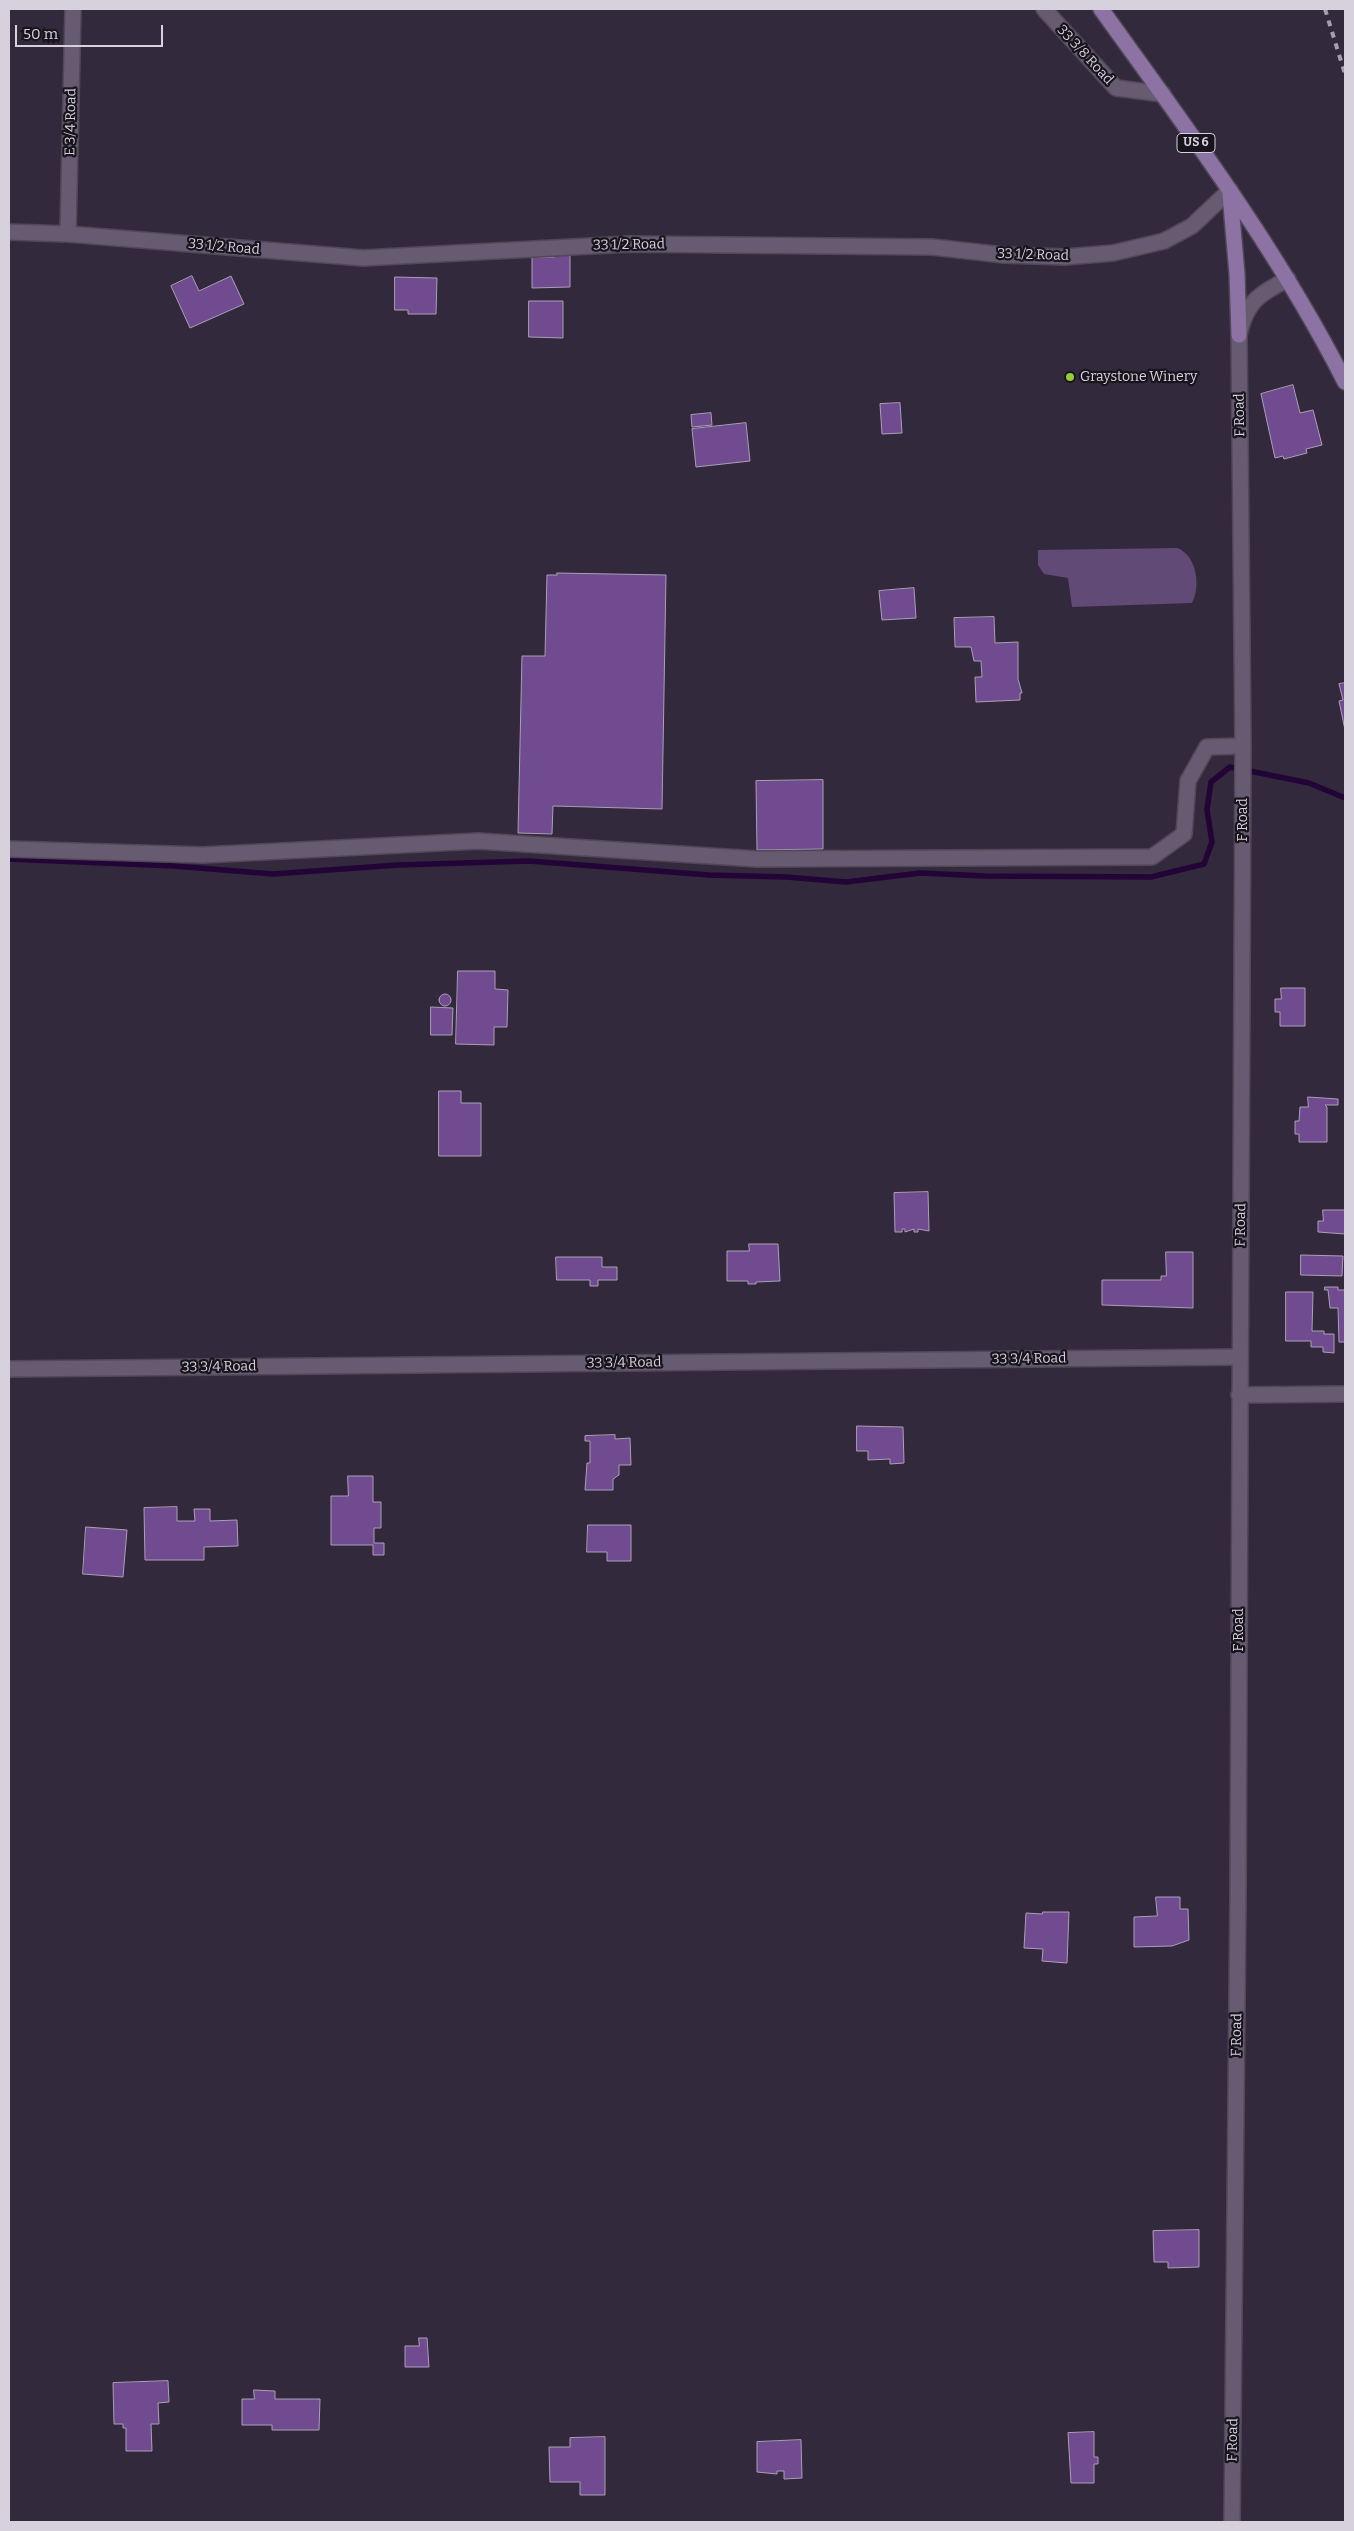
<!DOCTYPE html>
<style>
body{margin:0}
#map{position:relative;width:1354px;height:2531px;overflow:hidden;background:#33293c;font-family:Bitter,serif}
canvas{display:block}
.frame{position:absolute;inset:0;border:10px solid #d7d1dd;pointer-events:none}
.scale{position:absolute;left:15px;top:25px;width:148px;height:22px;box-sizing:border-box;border:2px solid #d7d1dd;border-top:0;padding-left:6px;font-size:15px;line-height:18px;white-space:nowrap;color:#d7d1dd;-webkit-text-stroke:4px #18141d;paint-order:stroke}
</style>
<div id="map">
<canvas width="1354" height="2531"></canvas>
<div class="frame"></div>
<div class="scale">50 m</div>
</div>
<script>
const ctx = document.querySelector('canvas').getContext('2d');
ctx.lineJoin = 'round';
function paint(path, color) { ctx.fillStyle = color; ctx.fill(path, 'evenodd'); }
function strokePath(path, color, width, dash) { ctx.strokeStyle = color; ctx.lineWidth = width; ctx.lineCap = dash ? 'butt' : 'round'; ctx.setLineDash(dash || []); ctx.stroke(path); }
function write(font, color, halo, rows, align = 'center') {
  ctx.font = font + ' Bitter,serif'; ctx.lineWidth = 4.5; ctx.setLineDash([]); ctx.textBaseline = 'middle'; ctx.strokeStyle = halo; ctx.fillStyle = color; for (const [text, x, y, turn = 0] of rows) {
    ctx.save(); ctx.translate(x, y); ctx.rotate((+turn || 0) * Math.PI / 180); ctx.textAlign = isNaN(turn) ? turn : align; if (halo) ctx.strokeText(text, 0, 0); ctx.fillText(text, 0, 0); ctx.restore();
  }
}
const green = new Path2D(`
 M 1177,548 C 1197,555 1201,587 1192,603 L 1072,607 L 1068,578 L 1044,574 L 1038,565 L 1038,550 Z`);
const stream = new Path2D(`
 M 9,859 L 174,866 L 273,874 L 398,865 L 529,861 L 709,875 L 786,877 L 846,882 L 920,873 L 985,876 L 1151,877 L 1204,864 L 1212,842 L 1207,810 L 1211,782 L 1230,767 L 1309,783 L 1345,798`);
const building = new Path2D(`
 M 554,252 L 570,252 L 570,287 L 532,288 L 532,257 L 554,257 Z
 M 192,276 L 199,291 L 231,276 L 244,304 L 190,328 L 171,286 Z
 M 395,277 L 437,278 L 436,314 L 408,314 L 408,310 L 395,310 Z
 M 529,301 L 563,301 L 563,338 L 529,337 Z
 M 1293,385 L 1300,413 L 1313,410 L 1322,445 L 1306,449 L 1307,453 L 1284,459 L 1283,456 L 1275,458 L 1261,394 Z
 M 900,403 L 902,433 L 882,434 L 880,404 Z
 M 711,413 L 712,425 L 692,427 L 691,415 Z
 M 746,423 L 750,461 L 696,467 L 692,429 Z
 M 557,573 L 666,575 L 662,809 L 553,806 L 552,834 L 518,833 L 522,656 L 545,656 L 547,575 L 557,575 Z
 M 914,588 L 916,618 L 882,620 L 879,591 Z
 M 994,617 L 995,643 L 1018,642 L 1018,679 L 1022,693 L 1020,693 L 1020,700 L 976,702 L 975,677 L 982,677 L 981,661 L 974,661 L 971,647 L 955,647 L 954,618 Z
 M 1345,683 L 1345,730 L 1339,701 L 1343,700 L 1339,684 Z
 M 823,780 L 823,849 L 757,850 L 756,781 Z
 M 458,971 L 495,971 L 495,989 L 508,990 L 507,1027 L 494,1027 L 494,1045 L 456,1044 Z
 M 1281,988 L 1305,988 L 1305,1026 L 1280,1026 L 1280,1012 L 1275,1012 L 1275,999 L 1281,999 Z
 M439 1000a6 6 0 1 1 12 0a6 6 0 1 1-12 0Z
 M 431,1007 L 453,1008 L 452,1035 L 431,1035 Z
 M 439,1091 L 461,1091 L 461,1103 L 481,1103 L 481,1156 L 439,1156 Z
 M 1308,1097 L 1338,1099 L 1338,1105 L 1325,1105 L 1327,1107 L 1327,1142 L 1299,1142 L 1299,1134 L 1295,1134 L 1295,1121 L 1299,1121 L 1300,1107 L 1308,1107 Z
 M 928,1192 L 929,1231 L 918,1229 L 918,1232 L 914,1232 L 914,1229 L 905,1232 L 905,1229 L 902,1229 L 902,1232 L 895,1232 L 894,1193 Z
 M 1323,1210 L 1345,1210 L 1345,1234 L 1318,1232 L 1318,1221 L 1323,1221 Z
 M 749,1244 L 778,1244 L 780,1281 L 756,1282 L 756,1284 L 748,1284 L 748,1281 L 727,1281 L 727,1251 L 749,1251 Z
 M 1166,1252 L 1193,1252 L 1193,1308 L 1102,1305 L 1102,1280 L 1161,1280 L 1161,1276 L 1166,1276 Z
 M 1301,1255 L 1343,1256 L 1342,1276 L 1301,1275 Z
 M 556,1257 L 602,1257 L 602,1267 L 617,1267 L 617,1280 L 598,1280 L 598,1286 L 590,1286 L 590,1280 L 557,1280 Z
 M 1325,1287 L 1338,1287 L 1338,1290 L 1345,1290 L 1345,1342 L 1339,1342 L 1338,1308 L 1330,1308 L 1328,1290 L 1325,1290 Z
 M 1286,1292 L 1313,1292 L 1312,1331 L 1324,1331 L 1324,1334 L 1334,1334 L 1334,1353 L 1323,1352 L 1323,1347 L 1311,1347 L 1311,1341 L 1286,1341 Z
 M 857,1426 L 903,1427 L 904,1463 L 890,1464 L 890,1459 L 868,1460 L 868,1451 L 857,1451 Z
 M 615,1435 L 615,1439 L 630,1438 L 631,1465 L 619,1465 L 619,1475 L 613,1479 L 613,1490 L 585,1490 L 587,1463 L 590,1463 L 590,1441 L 585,1441 L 585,1436 Z
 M 348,1476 L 373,1476 L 373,1502 L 381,1502 L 381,1528 L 374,1528 L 374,1543 L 384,1543 L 384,1555 L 373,1555 L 373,1545 L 331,1545 L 331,1496 L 348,1496 Z
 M 177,1507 L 177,1521 L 195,1521 L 194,1509 L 210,1509 L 210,1521 L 237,1520 L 238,1546 L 204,1547 L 204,1560 L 145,1560 L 144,1508 Z
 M 588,1525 L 631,1525 L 631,1561 L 607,1561 L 607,1552 L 587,1552 Z
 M 86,1527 L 127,1530 L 123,1577 L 83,1574 Z
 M 1156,1897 L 1180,1897 L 1180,1909 L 1188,1909 L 1189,1940 L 1172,1946 L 1134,1947 L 1134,1917 L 1157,1916 Z
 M 1043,1912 L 1069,1912 L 1067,1963 L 1042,1961 L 1043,1949 L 1024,1948 L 1026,1913 L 1042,1914 Z
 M 1199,2230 L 1199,2267 L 1168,2268 L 1168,2262 L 1154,2262 L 1153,2231 Z
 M 419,2338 L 427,2338 L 429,2367 L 405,2367 L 405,2346 L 419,2346 Z
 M 168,2381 L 169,2402 L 158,2403 L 159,2424 L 151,2424 L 152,2451 L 126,2451 L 126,2428 L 123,2428 L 123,2424 L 114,2424 L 113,2383 Z
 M 254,2390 L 275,2391 L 275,2399 L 320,2399 L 319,2430 L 272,2430 L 272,2425 L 242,2425 L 242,2399 L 254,2399 Z
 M 1094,2432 L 1094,2457 L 1098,2457 L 1098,2464 L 1094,2464 L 1094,2483 L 1071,2483 L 1068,2433 Z
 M 605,2437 L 605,2495 L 580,2495 L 580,2482 L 550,2482 L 549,2447 L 570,2447 L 570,2438 Z
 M 801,2440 L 802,2478 L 784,2479 L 784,2471 L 777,2471 L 777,2474 L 757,2472 L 757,2442 Z`);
const street = new Path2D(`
 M 1044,9 L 1116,88 L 1163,94
 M 9,232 L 68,234 L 363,258 L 629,244 L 932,247 L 1004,255 L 1065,257 L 1113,253 L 1164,241 L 1192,226 L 1230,190
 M 68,234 L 73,9
 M 9,849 L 203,855 L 478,841 L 757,859 L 1152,857 L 1184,834 L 1188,781 L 1207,747 L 1243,746
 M 9,1369 L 1239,1357`);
const secondary = new Path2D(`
 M 1239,1395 L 1345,1394
 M 1232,2522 L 1238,1896 L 1243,746 L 1239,335 C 1246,302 1259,294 1288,279`);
const primary = new Path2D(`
 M 1101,9 C 1188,130 1278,250 1345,382
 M 1230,194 L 1237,274 L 1239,335`);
const rail = new Path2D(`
 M 1325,9 L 1345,74`);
const markers = [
 [1070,377,5,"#96cc3a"]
];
const shields = [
 [1196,143,38]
];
const shieldNames = [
 ["US 6",1196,143]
];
const streetNames = [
 ["33 3/8 Road",1085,55,47],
 ["E 3/4 Road",71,122,-89],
 ["33 1/2 Road",629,245,-1],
 ["33 1/2 Road",224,247,5],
 ["33 1/2 Road",1033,255,2],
 ["F Road",1240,415,-91],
 ["F Road",1243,820,-90],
 ["F Road",1241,1225,-89],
 ["33 3/4 Road",1029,1359,-1],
 ["33 3/4 Road",624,1363,-1],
 ["33 3/4 Road",219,1367,-1],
 ["F Road",1239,1630,-90],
 ["F Road",1237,2035,-89],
 ["F Road",1233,2440,-89]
];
const poiNames = [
 ["Graystone Winery",1080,377]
];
paint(green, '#614a76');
strokePath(stream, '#220436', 5.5);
paint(building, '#714b90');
strokePath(building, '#ab9fb7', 1);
strokePath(street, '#504757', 18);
strokePath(secondary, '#504757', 18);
strokePath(primary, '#504757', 18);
strokePath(street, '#665b70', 15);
strokePath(secondary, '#665b70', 15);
strokePath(primary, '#8c73a3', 15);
strokePath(rail, '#a59eac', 4, [6, 6]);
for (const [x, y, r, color] of markers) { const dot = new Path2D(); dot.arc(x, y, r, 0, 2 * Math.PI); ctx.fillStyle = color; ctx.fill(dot); strokePath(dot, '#18141d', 2); }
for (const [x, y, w] of shields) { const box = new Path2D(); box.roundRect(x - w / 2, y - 9.5, w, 19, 4); ctx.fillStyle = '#18141d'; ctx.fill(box); strokePath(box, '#d7d1dd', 1); }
write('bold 12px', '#d7d1dd', null, shieldNames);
write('14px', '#d7d1dd', '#18141d', streetNames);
write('14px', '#d7d1dd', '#18141d', poiNames, 'left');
</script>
